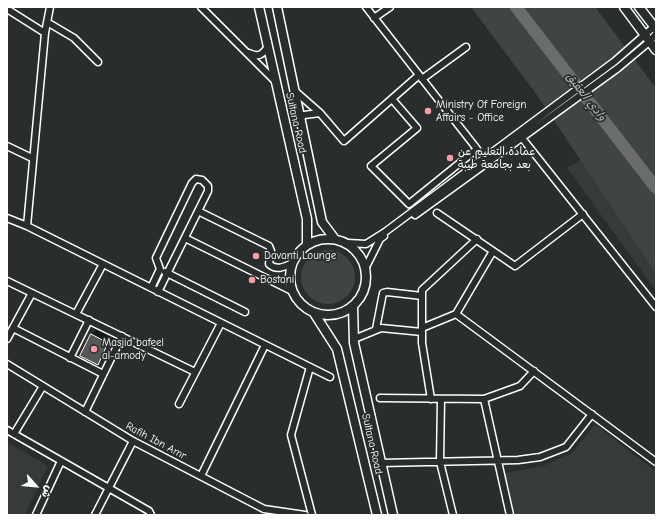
<!DOCTYPE html>
<meta charset="utf-8">
<style>
body{margin:0}
#map{position:relative;width:663px;height:522px;overflow:hidden;background:#2a2d2e;font-family:"Comic Neue","Playpen Sans Arabic",sans-serif}
canvas{display:block}
.frame{position:absolute;inset:0;border:8px solid #fff;pointer-events:none}
.north{position:absolute;left:16px;top:466px;width:40px;height:40px;-webkit-text-stroke:3px #2a2d2e;paint-order:stroke;rotate:117deg;font-size:11px;font-weight:700;line-height:16px;text-align:center;color:#fff}
.north::after{content:'';display:block;margin:auto;width:14px;height:18px;background:#fff;clip-path:polygon(50% 0,100% 100%,50% 72%,0 100%)}
</style>
<div id="map">
<canvas width="663" height="522"></canvas>
<div class="frame"></div>
<div class="north">ش</div>
</div>
<script>
const ctx = document.querySelector('canvas').getContext('2d');
ctx.lineJoin = 'round';
function paint(path, color) { ctx.fillStyle = color; ctx.fill(path, 'evenodd'); }
function strokePath(path, color, width, dash) { ctx.strokeStyle = color; ctx.lineWidth = width; ctx.lineCap = dash ? 'butt' : 'round'; ctx.setLineDash(dash || []); ctx.stroke(path); }
function write(font, color, halo, rows, align = 'center') {
  ctx.font = font + ' "Comic Neue","Playpen Sans Arabic",sans-serif'; ctx.lineWidth = 3.5; ctx.setLineDash([]); ctx.textBaseline = 'middle'; ctx.strokeStyle = halo; ctx.fillStyle = color; for (const [text, x, y, turn = 0] of rows) {
    ctx.save(); ctx.translate(x, y); ctx.rotate((+turn || 0) * Math.PI / 180); ctx.textAlign = isNaN(turn) ? turn : align; if (halo) ctx.strokeText(text, 0, 0); ctx.fillText(text, 0, 0); ctx.restore();
  }
}
const built = new Path2D(`
 M 656,115 L 656,291 L 567,168 Z
 M 595,424 L 656,472 L 656,515 L 515,515 L 505,473 L 543,466 L 572,453 Z
 M 7,442 L 48,466 L 25,515 L 7,515 Z`);
const green = new Path2D(`
 M 471,7 L 595,7 L 656,88 L 656,273 L 537,95 Z
 M301 277a27 27 0 1 1 54 0a27 27 0 1 1-54 0Z`);
const shadow = new Path2D(`
 M 96,330 L 112,338 L 102,360 L 98,364 L 91,334 Z`);
const river = new Path2D(`
 M 516,7 L 656,188`);
const building = new Path2D(`
 M 91,334 L 108,343 L 98,365 L 80,356 Z`);
const minor = new Path2D(`
 M 201,7 L 275,81
 M 366,7 L 477,149 L 409,204 L 371,166 L 417,128 L 392,99
 M 7,9 L 45,33
 M 374,18 L 390,7
 M 47,22 L 74,38 L 98,62
 M 249,53 C 258,57 261,56 267,48
 M 422,79 L 466,47
 M 295,91 L 320,113 L 344,141 L 419,75
 M 299,120 L 304,115 L 320,113
 M 522,138 L 656,307
 M 7,146 L 32,158
 M 198,211 L 269,246 L 271,251 L 269,264 C 276,271 284,267 293,263
 M 437,213 L 515,266 L 583,214
 M 415,215 L 618,68 L 649,42 L 656,34
 M 7,218 L 27,226 L 330,377
 M 27,226 L 45,33 L 50,7
 M 185,238 L 292,291
 M 348,243 L 366,244 L 385,232 L 615,61 L 656,25
 M 366,267 L 380,239 L 384,236
 M 165,272 L 245,312
 M 7,281 L 195,372
 M 151,288 L 160,269 L 156,258 L 192,183 L 196,179 L 202,180 L 208,186 L 208,191 L 158,292
 M 76,314 L 103,264
 M 456,314 L 656,462
 M 13,328 L 103,374
 M 422,328 L 456,314 L 493,251
 M 376,329 L 383,293 L 387,292 L 422,296
 M 7,339 L 32,293
 M 354,339 L 381,328 L 422,332
 M 70,358 L 89,320
 M 7,364 L 133,441 L 264,509 L 305,515
 M 310,367 L 291,435 L 312,515
 M 380,398 L 484,399 L 520,386 L 534,371
 M 431,399 L 422,343 L 422,290 L 477,239
 M 441,399 L 440,462 L 453,515
 M 484,399 L 510,515
 M 179,404 L 221,323
 M 85,412 L 122,336
 M 7,430 L 149,511 L 151,515
 M 14,434 L 43,386
 M 381,463 L 518,460 L 540,457 L 566,447 L 592,414
 M 201,476 L 265,345
 M 36,515 L 61,461
 M 95,515 L 133,441`);
const major = new Path2D(`
 M 259,7 L 307,219 L 307,244
 M 277,7 L 322,222 L 334,238
 M 624,7 L 656,50
 M 639,7 L 656,29
 M290 277a38 38 0 1 1 76 0a38 38 0 1 1-76 0Z
 M 353,306 L 354,343 L 393,515
 M 314,313 L 337,349 L 377,515`);
const markers = [
 [428,111,4,"#ff9aa2"],
 [450,158,4,"#ff9aa2"],
 [256,256,4,"#ff9aa2"],
 [252,280,4,"#ff9aa2"],
 [94,349,4,"#ff9aa2"]
];
const poiNames = [
 ["Ministry Of Foreign",436,105],
 ["Affairs - Office",436,118],
 ["عمادة التعليم عن",458,152],
 ["بعد بجامعة طيبة",458,165],
 ["Davanti Lounge",264,256],
 ["Bostani",260,280],
 ["Masjid bafeel",102,343],
 ["al-amody",102,356]
];
const streetNames = [
 ["Sultana Road",296,123,77],
 ["Rafih Ibn Amr",156,441,28],
 ["Sultana Road",372,444,77]
];
const waterNames = [
 ["وادي العقيق",586,97,52]
];
paint(built, '#373a3b');
paint(green, '#414445');
paint(shadow, '#0007');
strokePath(river, '#6a6c6d', 12);
paint(building, '#555758');
strokePath(building, '#fff', 1);
strokePath(minor, '#fff', 9);
strokePath(major, '#fff', 11);
strokePath(minor, '#2a2d2e', 6);
strokePath(major, '#2a2d2e', 8);
for (const [x, y, r, color] of markers) { const dot = new Path2D(); dot.arc(x, y, r, 0, 2 * Math.PI); ctx.fillStyle = color; ctx.fill(dot); strokePath(dot, '#2a2d2e', 1.5); }
write('11px', '#fff', '#2a2d2e', poiNames, 'left');
write('11px', '#fff', '#2a2d2e', streetNames);
write('italic 12px', '#b4b6b6', '#2a2d2e', waterNames);
</script>
